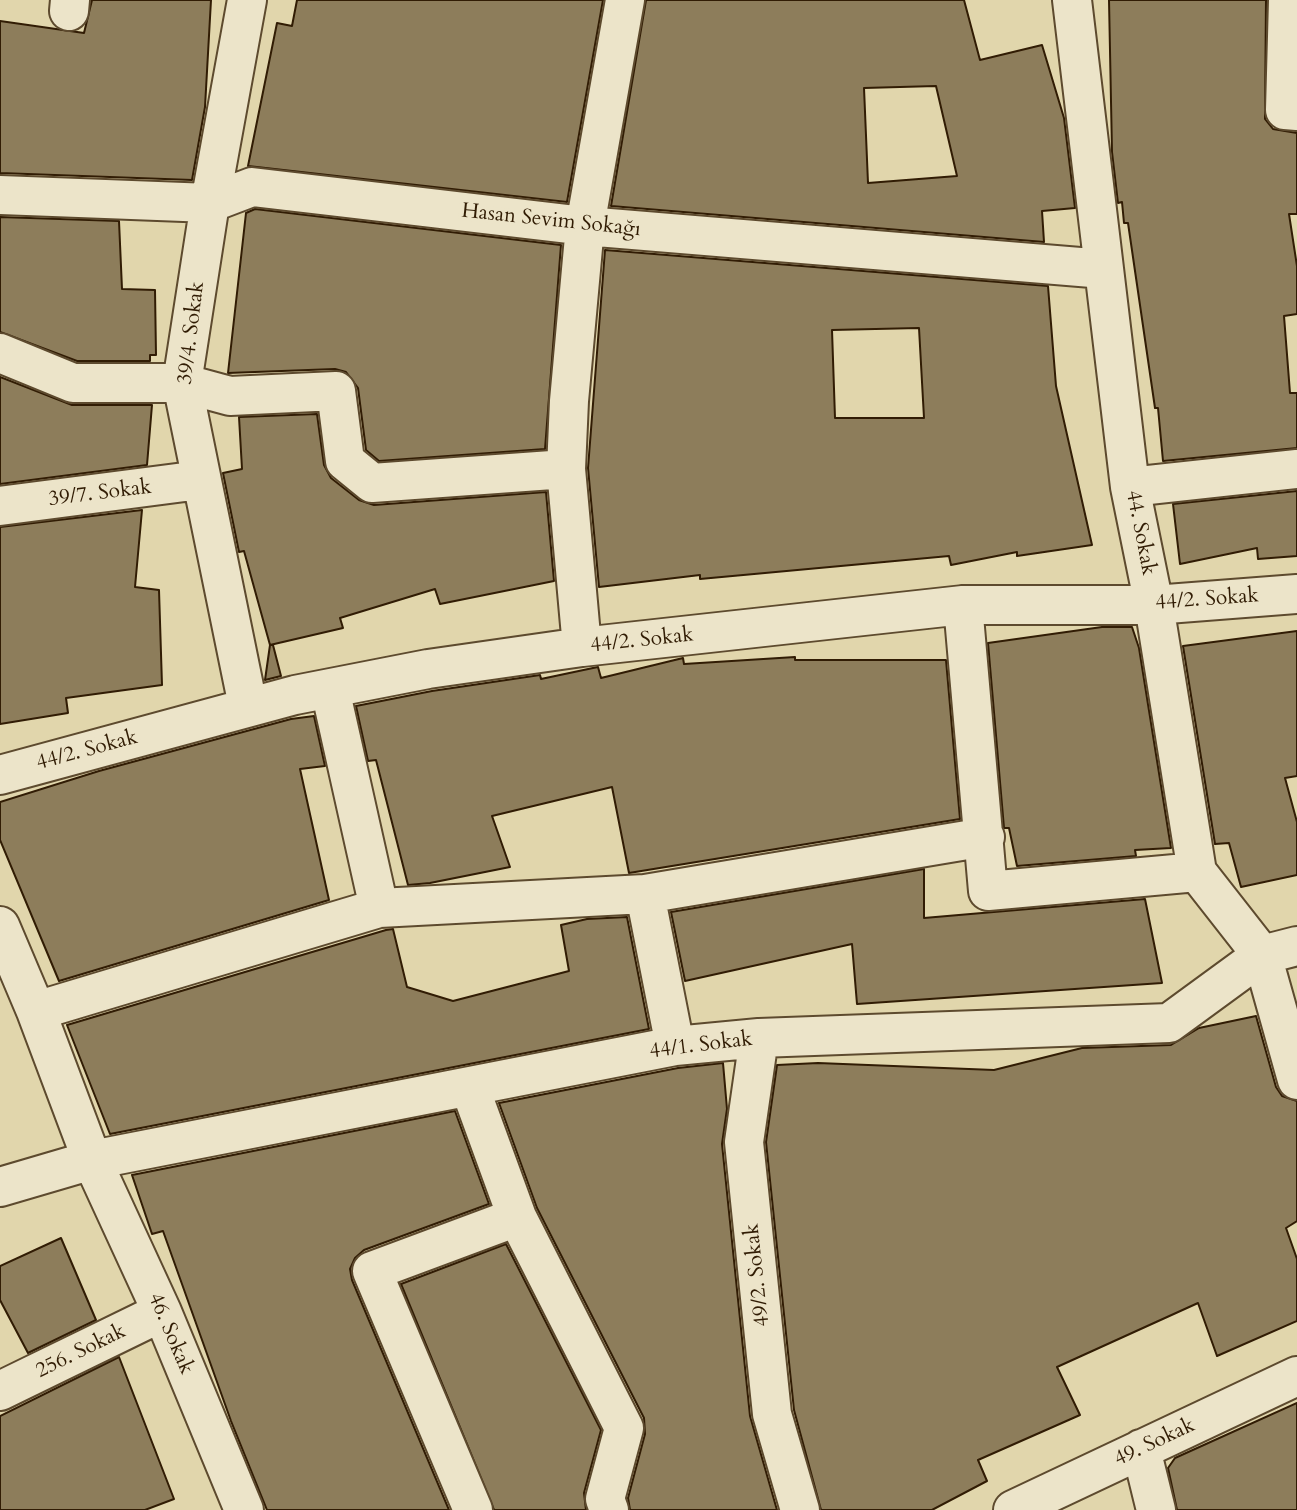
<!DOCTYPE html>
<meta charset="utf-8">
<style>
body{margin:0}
canvas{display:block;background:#e1d6ac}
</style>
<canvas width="1297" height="1510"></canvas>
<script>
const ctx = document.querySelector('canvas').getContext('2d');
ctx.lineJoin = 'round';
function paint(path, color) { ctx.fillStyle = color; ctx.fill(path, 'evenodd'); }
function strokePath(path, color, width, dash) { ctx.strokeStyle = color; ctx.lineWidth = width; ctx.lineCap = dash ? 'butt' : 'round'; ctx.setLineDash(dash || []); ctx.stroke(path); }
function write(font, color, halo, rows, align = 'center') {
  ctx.font = font + ' Cardo,serif'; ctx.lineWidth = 7; ctx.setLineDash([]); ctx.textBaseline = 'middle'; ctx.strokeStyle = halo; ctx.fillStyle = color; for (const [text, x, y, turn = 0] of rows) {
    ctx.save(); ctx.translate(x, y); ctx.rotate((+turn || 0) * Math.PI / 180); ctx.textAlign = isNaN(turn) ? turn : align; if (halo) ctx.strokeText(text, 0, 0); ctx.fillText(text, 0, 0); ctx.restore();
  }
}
const building = new Path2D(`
 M 92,0 L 211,0 L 205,107 L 192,180 L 0,173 L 0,21 L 84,33 Z
 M 297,0 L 603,0 L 567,202 L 248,166 L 277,23 L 292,26 Z
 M 646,0 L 964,0 L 980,60 L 1042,45 L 1064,118 L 1075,208 L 1042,211 L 1044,242 L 611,206 ZM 936,86 L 957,176 L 868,183 L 864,88 Z
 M 1109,0 L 1266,0 L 1265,119 L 1273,129 L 1297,133 L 1297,214 L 1289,214 L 1297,266 L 1297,314 L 1284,316 L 1290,393 L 1297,393 L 1297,448 L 1163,461 L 1158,408 L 1155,408 L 1128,223 L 1124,223 L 1122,202 L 1118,203 L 1112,152 Z
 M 255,209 L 561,245 L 545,449 L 379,461 L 366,450 L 358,388 L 346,372 L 335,369 L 228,373 L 246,213 Z
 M 0,217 L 119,221 L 122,289 L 155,290 L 156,355 L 150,355 L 150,361 L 77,361 L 0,332 Z
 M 605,250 L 1048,286 L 1056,386 L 1092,545 L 1017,556 L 1017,552 L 951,565 L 949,556 L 700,579 L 700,575 L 599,587 L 588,468 ZM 919,328 L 924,418 L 835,418 L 832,330 Z
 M 0,377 L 72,405 L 152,405 L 147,465 L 0,484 Z
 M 317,414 L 324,465 L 331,478 L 359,500 L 374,505 L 546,492 L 554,581 L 440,604 L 435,589 L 340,618 L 343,628 L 270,645 L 273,645 L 281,676 L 265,680 L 270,645 L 244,551 L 239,552 L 223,473 L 242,469 L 239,417 Z
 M 1297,491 L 1297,556 L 1258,559 L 1257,548 L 1180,564 L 1173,504 Z
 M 142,510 L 135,587 L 159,590 L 162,685 L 66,698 L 68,713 L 0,724 L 0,527 Z
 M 1102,627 L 1132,627 L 1139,648 L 1171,848 L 1135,850 L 1136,856 L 1017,866 L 1009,828 L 1004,828 L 988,643 Z
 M 1297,631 L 1297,776 L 1285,778 L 1297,822 L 1297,875 L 1241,887 L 1229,843 L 1215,844 L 1183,646 Z
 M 795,657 L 795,660 L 946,660 L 960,819 L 629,873 L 612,787 L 492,816 L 510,867 L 430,883 L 408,885 L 376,760 L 368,761 L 356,706 L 432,691 L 540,675 L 541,679 L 593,668 L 598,667 L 601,678 L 683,658 L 684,664 Z
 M 314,716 L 325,766 L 300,769 L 329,900 L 59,981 L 0,840 L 0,802 L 99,771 L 291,719 Z
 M 924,869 L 924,918 L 1145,899 L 1162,983 L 857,1004 L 852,944 L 685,981 L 671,912 Z
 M 627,917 L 649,1029 L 110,1134 L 67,1025 L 386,930 L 393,929 L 407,987 L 453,1001 L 569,971 L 561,925 L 587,919 Z
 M 1256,1016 L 1276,1087 L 1282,1096 L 1297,1101 L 1297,1221 L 1286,1228 L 1297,1259 L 1297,1321 L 1217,1356 L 1198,1303 L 1057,1367 L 1080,1415 L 978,1460 L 987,1481 L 932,1510 L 821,1510 L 794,1410 L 766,1142 L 777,1065 L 818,1063 L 994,1070 L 1082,1048 L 1171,1045 L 1199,1028 Z
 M 723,1063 L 727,1109 L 722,1144 L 750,1416 L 777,1510 L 630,1510 L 628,1498 L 645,1434 L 644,1418 L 537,1208 L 499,1103 L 678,1068 Z
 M 455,1111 L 489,1204 L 364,1250 L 355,1258 L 350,1269 L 352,1280 L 449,1510 L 267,1510 L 231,1421 L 163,1231 L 152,1234 L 132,1175 Z
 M 61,1238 L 96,1320 L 28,1353 L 0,1300 L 0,1266 Z
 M 506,1244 L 601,1430 L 584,1493 L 586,1510 L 494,1510 L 401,1284 Z
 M 119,1357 L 174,1499 L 145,1510 L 0,1510 L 0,1416 Z
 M 1297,1403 L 1297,1510 L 1177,1510 L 1168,1468 L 1175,1458 Z`);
const street = new Path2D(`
 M 247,0 L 210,203 L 182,383 L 248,706
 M 1072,0 L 1130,487 L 1154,605 L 1197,872 L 1262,955 L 1297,1080
 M 1288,0 L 1285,110 L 1297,111
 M 69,11 L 70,0
 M 0,195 L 210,203 L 252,187 L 585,226 L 1104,269
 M 0,353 L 73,383 L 182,383 L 230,396 L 336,391 L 345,461 L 372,483 L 566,469
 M 1130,487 L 1297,469
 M 0,506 L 200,480
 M 963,605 L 988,891 L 1197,872
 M 582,647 L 566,469 L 569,401 L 585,226 L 625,0
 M 330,689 L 379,908
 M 0,775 L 295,695 L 428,669 L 582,647 L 963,605 L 1154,605 L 1297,594
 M 645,894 L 675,1046
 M 0,926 L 36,1011 L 92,1160 L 162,1312 L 244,1510
 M 36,1011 L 379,908 L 645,894 L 985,837
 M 759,1038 L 744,1142 L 772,1414 L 800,1510
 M 470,1088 L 517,1217 L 624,1428 L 605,1499 L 609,1510
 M 0,1187 L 92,1160 L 675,1046 L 759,1038 L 1169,1023 L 1262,955 L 1297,946
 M 0,1391 L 162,1312
 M 1141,1449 L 1156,1510
 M 473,1510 L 372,1271 L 517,1217
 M 1013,1510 L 1297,1376`);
const streetNames = [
 ["Hasan Sevim Sokağı",551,221,6],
 ["39/4. Sokak",192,333,-83],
 ["39/7. Sokak",100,494,-7],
 ["44. Sokak",1140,533,79],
 ["44/2. Sokak",1207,600,-4],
 ["44/2. Sokak",642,641,-6],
 ["44/2. Sokak",87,751,-15],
 ["44/1. Sokak",701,1046,-7],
 ["49/2. Sokak",758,1275,-96],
 ["46. Sokak",170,1334,67],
 ["256. Sokak",81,1352,-26],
 ["49. Sokak",1155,1443,-25]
];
paint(building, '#8d7d5b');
strokePath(building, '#311c04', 2);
strokePath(street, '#5d4a2e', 42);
strokePath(street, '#ece4c9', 38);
write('21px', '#311c04', '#ece4c9', streetNames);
</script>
